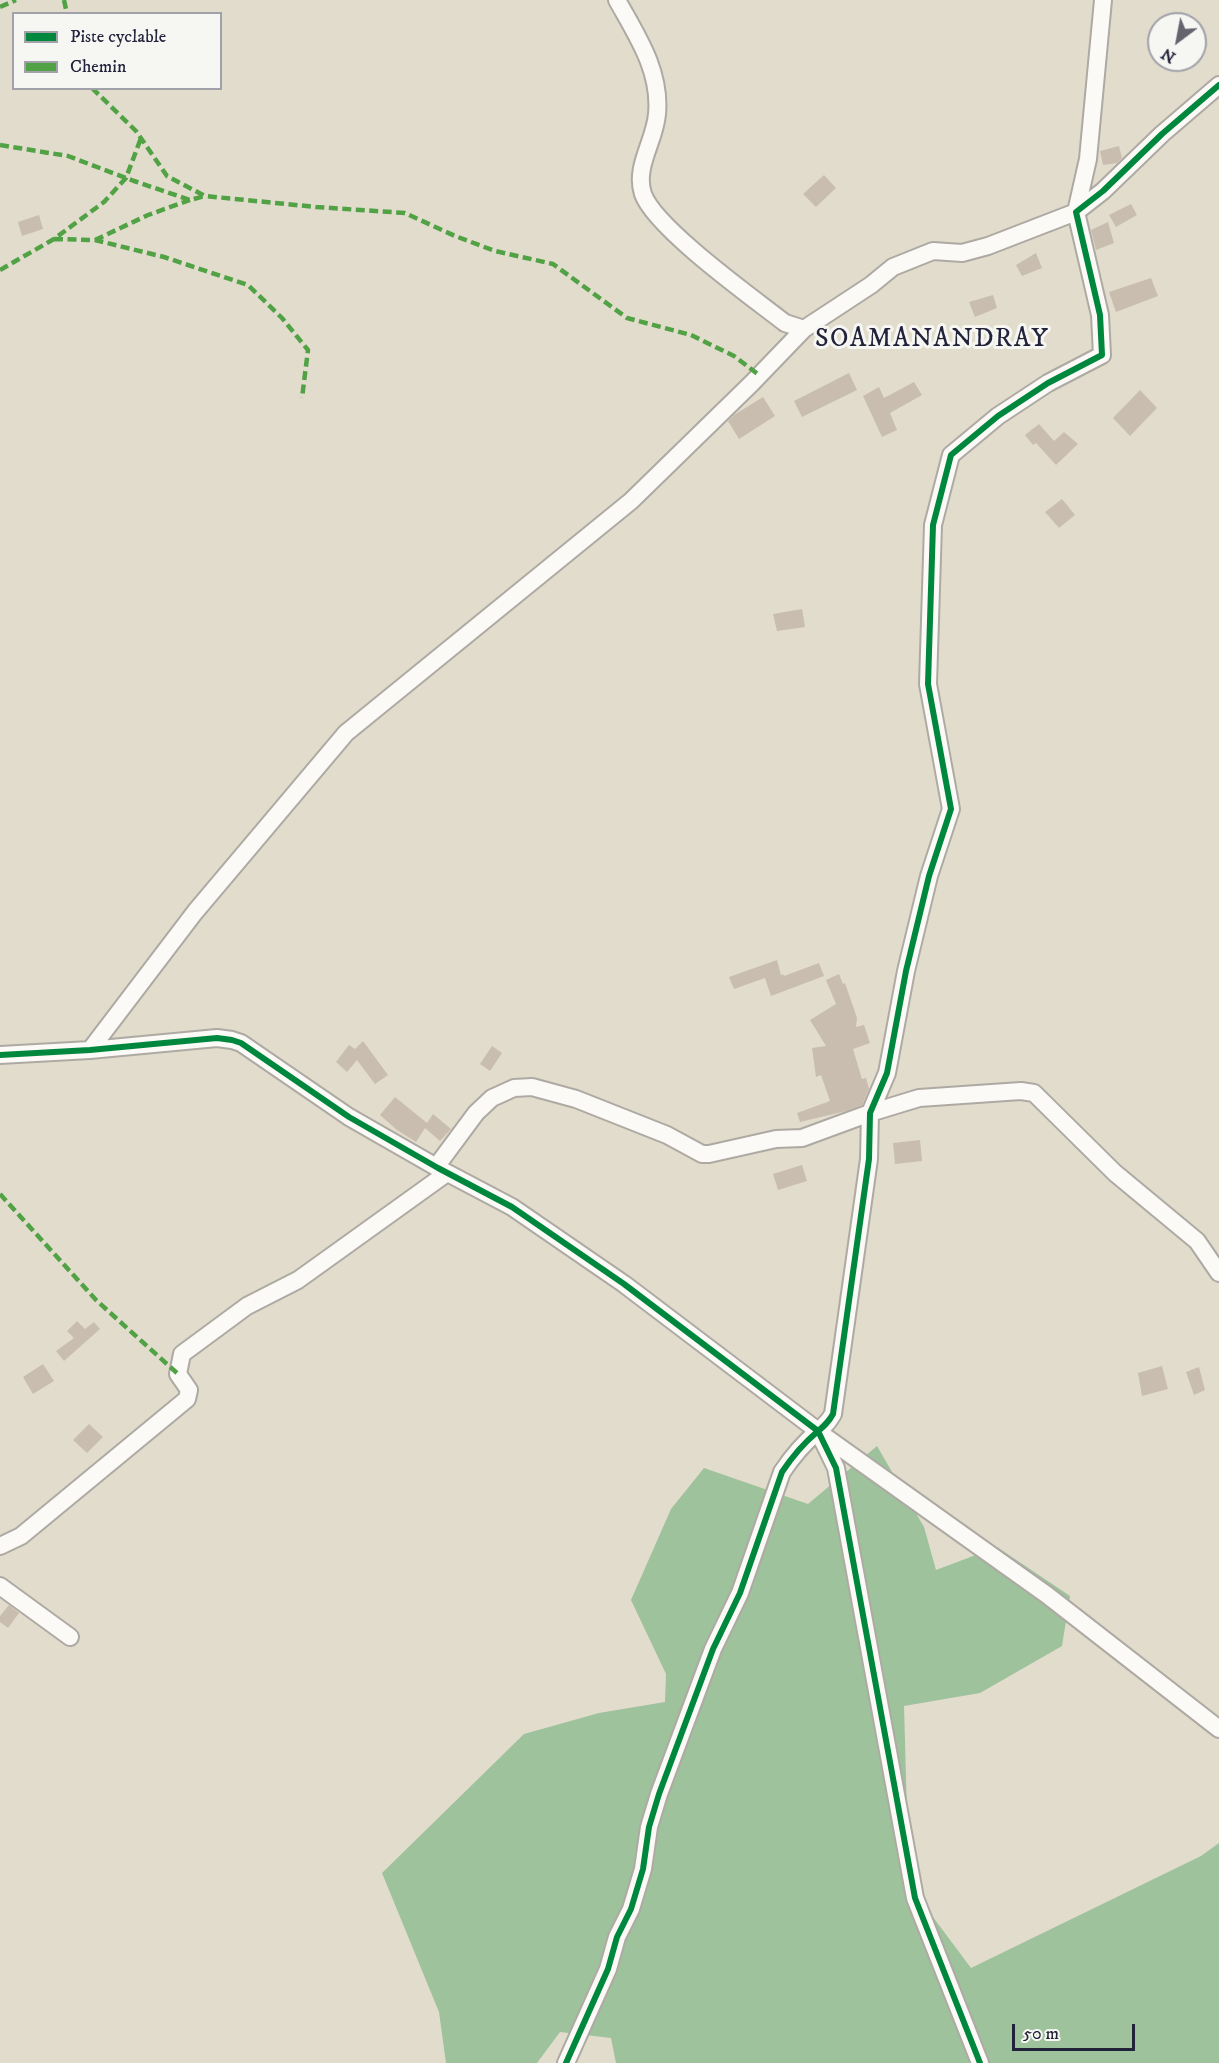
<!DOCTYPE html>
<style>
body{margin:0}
#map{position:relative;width:1219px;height:2063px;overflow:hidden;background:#e2dccc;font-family:"IM FELL DW Pica",serif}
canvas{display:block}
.legend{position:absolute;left:12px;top:12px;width:210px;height:78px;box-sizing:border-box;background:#f6f6f2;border:2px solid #a1a1a9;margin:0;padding:8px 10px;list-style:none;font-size:18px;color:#22223b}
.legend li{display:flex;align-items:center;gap:12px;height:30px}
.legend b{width:30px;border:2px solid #a1a1a9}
.north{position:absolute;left:1147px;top:12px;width:60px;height:60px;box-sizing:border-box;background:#f6f6f2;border:2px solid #a1a1a9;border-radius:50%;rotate:212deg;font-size:16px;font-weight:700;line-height:24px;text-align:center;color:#22223b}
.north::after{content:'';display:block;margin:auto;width:21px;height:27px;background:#65636e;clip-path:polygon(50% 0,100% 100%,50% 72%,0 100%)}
.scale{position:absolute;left:1012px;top:2024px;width:123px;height:27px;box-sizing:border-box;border:3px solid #22223b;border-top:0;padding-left:8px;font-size:18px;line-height:21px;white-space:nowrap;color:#22223b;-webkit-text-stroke:4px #f6f6f2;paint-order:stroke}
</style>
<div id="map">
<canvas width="1219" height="2063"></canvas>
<ul class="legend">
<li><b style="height:8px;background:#00873e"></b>Piste cyclable</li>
<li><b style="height:8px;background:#50a245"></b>Chemin</li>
</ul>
<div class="north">N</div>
<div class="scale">50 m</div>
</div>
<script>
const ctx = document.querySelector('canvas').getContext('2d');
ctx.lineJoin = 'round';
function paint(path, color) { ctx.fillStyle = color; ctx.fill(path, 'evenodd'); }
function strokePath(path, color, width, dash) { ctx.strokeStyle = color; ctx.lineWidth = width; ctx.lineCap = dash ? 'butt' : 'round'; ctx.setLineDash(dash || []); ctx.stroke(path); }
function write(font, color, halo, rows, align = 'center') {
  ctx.font = font + ' "IM FELL DW Pica",serif'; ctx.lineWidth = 6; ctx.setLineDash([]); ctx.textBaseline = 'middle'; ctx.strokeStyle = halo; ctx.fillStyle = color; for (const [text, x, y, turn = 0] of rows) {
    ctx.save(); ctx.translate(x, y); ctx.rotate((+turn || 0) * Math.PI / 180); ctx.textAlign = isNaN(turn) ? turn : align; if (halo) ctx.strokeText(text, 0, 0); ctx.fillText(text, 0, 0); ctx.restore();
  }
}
const forest = new Path2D(`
 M 877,1446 L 924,1527 L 936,1570 L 997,1547 L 1070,1596 L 1062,1646 L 980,1693 L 904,1706 L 909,1885 L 971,1968 L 1201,1856 L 1219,1843 L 1219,2063 L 616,2063 L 611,2038 L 560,2032 L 537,2063 L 446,2063 L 439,2012 L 382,1873 L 524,1734 L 599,1713 L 665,1702 L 666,1674 L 631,1600 L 671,1509 L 704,1468 L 808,1504 Z`);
const building = new Path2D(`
 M 1119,146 L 1122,158 L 1117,163 L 1103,165 L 1100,151 Z
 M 824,175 L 836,188 L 816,207 L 803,194 Z
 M 1131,204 L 1137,215 L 1116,227 L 1109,215 Z
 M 39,215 L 43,229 L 22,236 L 18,222 Z
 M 1108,222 L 1114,243 L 1096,250 L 1091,230 Z
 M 1036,253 L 1042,268 L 1022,276 L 1016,265 Z
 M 1151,278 L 1158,296 L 1116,312 L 1109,292 Z
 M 993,295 L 997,308 L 975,317 L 969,302 Z
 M 849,373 L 857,390 L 802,417 L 794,401 Z
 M 914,382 L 922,395 L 890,413 L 897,430 L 882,437 L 863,396 L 879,387 L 884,398 Z
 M 1140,390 L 1157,408 L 1130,436 L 1113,418 Z
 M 763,397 L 775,416 L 739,439 L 728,421 L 734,415 Z
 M 1039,424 L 1054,441 L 1064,432 L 1078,444 L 1056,465 L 1036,443 L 1033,445 L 1025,435 Z
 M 1062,499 L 1075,515 L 1059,528 L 1045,512 Z
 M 802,609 L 805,627 L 777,631 L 773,614 Z
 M 777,960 L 781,975 L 783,974 L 784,976 L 819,963 L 824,976 L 771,996 L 765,978 L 734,989 L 729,977 Z
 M 839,974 L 843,984 L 845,983 L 857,1018 L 856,1027 L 864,1025 L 870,1043 L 853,1049 L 862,1079 L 866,1078 L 869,1089 L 862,1105 L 846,1111 L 800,1122 L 797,1113 L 830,1101 L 821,1075 L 816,1077 L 812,1048 L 826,1046 L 810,1020 L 836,1004 L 826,980 Z
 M 363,1041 L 388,1075 L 375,1084 L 357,1060 L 347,1072 L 336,1062 L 349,1045 L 355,1049 Z
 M 492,1046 L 502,1053 L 490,1071 L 480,1064 Z
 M 395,1097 L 427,1123 L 433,1114 L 451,1129 L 440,1141 L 425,1128 L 416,1142 L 397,1130 L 380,1115 Z
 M 920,1140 L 922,1161 L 895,1164 L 893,1143 Z
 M 802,1165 L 807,1181 L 778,1190 L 773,1174 Z
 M 77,1321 L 85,1329 L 94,1322 L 100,1329 L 64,1361 L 56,1351 L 74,1338 L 67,1331 Z
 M 43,1364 L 54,1381 L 33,1394 L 23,1377 Z
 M 1162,1366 L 1168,1389 L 1142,1396 L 1138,1373 Z
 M 1199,1367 L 1205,1390 L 1194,1395 L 1186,1372 Z
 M 89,1424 L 103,1437 L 87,1453 L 73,1440 Z
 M 9,1605 L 19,1613 L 8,1628 L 0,1622 L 0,1616 Z`);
const minor = new Path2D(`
 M 617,0 C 637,36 661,71 657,114 C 655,141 634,167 643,194 C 655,228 753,298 785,323 L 804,329 L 871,285 L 893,267 L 933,251 L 962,253 L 988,246 L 1076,212 L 1088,159 L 1103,0
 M 90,1050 L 195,912 L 346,733 L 631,501 L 752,383 L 804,329
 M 0,1055 L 90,1050 L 217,1038 L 232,1040 L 241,1043 L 349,1117 L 438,1168 L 512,1207 L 624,1284 L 818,1431 L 836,1468 L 915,1898 L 980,2063
 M 436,1167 L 476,1113 L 492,1098 L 514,1088 L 532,1087 L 576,1099 L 667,1135 L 702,1154 L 709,1154 L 776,1139 L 802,1138 L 870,1113 L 919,1098 L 1021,1091 L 1034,1093 L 1115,1173 L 1197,1241 L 1219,1273
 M 820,1433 L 1047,1595 L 1219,1729
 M 0,1546 L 21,1536 L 187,1399 L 189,1390 L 178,1374 L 182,1354 L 247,1306 L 298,1280 L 447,1173
 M 0,1586 L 70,1637
 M 566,2063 L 608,1969 L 617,1937 L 631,1909 L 643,1869 L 649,1827 L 659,1794 L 713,1649 L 740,1593 L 782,1472 C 792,1457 804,1443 817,1432 C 824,1426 828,1423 833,1414 L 869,1159 L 870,1113 L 887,1073 L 906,971 L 929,876 L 951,809 L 928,684 L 933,525 L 951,455 L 998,416 L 1048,383 L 1102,355 L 1100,315 L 1076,212 L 1103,191 L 1162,134 L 1219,85`);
const quiet = new Path2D(`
 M 64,0 L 67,14
 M 0,7 L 16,0
 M 92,88 L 136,131 L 167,176 L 205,196 L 316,207 L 405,213 L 455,236 L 495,251 L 553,264 L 627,318 L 691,335 L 734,356 L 759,375
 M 0,145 L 68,156 L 134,181 L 190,200 L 205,196
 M 54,239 L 95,240 L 164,257 L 248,285 L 282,318 L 308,350 L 302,398
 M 95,240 L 148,215 L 190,200
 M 0,270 L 54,239 L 104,202 L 126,178 L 141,138
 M 0,1194 L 96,1300 L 178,1374`);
const cycleway = new Path2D(`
 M 0,1055 L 90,1050 L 217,1038 L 232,1040 L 241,1043 L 349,1117 L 438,1168 L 512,1207 L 624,1284 L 818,1431 L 836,1468 L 915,1898 L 980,2063
 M 566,2063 L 608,1969 L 617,1937 L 631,1909 L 643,1869 L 649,1827 L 659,1794 L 713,1649 L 740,1593 L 782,1472 C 792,1457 804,1443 817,1432 C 824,1426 828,1423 833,1414 L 869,1159 L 870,1113 L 887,1073 L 906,971 L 929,876 L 951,809 L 928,684 L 933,525 L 951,455 L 998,416 L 1048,383 L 1102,355 L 1100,315 L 1076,212 L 1103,191 L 1162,134 L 1219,85`);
const quarterNames = [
 ["SOAMANANDRAY",932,341]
];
paint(forest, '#9dc29c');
paint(building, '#c9bdaf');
strokePath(minor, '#aeaaa3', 20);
strokePath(minor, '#fbfaf7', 16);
strokePath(quiet, '#50a245', 4.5, [9, 4.5]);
strokePath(cycleway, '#00873e', 6);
ctx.letterSpacing = '1.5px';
write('26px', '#22223b', '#f6f6f2', quarterNames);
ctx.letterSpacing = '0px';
</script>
